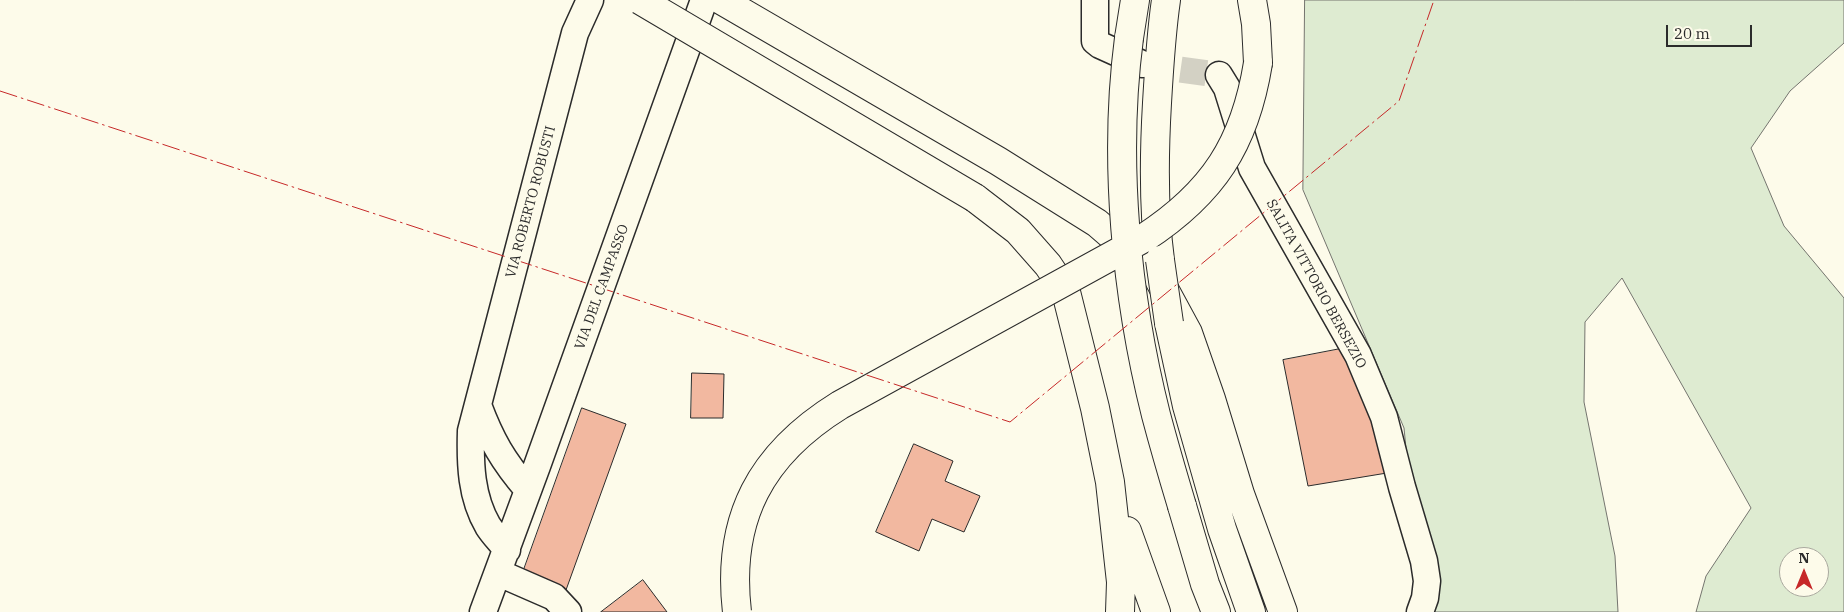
<!DOCTYPE html>
<style>
body{margin:0}
#map{position:relative;width:1844px;height:612px;overflow:hidden;background:#fdfbea;font-family:"IBM Plex Serif",serif}
canvas{display:block}
.north{position:absolute;left:1779px;top:547px;width:50px;height:50px;box-sizing:border-box;background:#fdfbea;border:1px solid #a9a89e;border-radius:50%;rotate:0deg;font-size:14px;font-weight:700;line-height:20px;text-align:center;color:#2b2b2b}
.north::after{content:'';display:block;margin:auto;width:18px;height:22px;background:#c62828;clip-path:polygon(50% 0,100% 100%,50% 72%,0 100%)}
.scale{position:absolute;left:1666px;top:25px;width:86px;height:22px;box-sizing:border-box;border:2px solid #2b2b2b;border-top:0;padding-left:6px;font-size:15px;line-height:18px;white-space:nowrap;color:#2b2b2b;-webkit-text-stroke:4px #fdfbea;paint-order:stroke}
</style>
<div id="map">
<canvas width="1844" height="612"></canvas>
<div class="north">N</div>
<div class="scale">20 m</div>
</div>
<script>
const ctx = document.querySelector('canvas').getContext('2d');
ctx.lineJoin = 'round';
function paint(path, color) { ctx.fillStyle = color; ctx.fill(path, 'evenodd'); }
function strokePath(path, color, width, dash) { ctx.strokeStyle = color; ctx.lineWidth = width; ctx.lineCap = dash ? 'butt' : 'round'; ctx.setLineDash(dash || []); ctx.stroke(path); }
function write(font, color, halo, rows, align = 'center') {
  ctx.font = font + ' "IBM Plex Serif",serif'; ctx.lineWidth = 4; ctx.setLineDash([]); ctx.textBaseline = 'middle'; ctx.strokeStyle = halo; ctx.fillStyle = color; for (const [text, x, y, turn = 0] of rows) {
    ctx.save(); ctx.translate(x, y); ctx.rotate((+turn || 0) * Math.PI / 180); ctx.textAlign = isNaN(turn) ? turn : align; if (halo) ctx.strokeText(text, 0, 0); ctx.fillText(text, 0, 0); ctx.restore();
  }
}
const green = new Path2D(`
 M 1305,0 L 1844,0 L 1844,43 L 1790,91 L 1751,148 L 1784,226 L 1844,298 L 1844,612 L 1696,612 L 1706,576 L 1751,508 L 1622,278 L 1585,322 L 1584,402 L 1615,556 L 1618,612 L 1422,612 L 1404,428 L 1303,190 ZM 1789,557 L 1819,557 L 1819,587 L 1789,587 Z`);
const building = new Path2D(`
 M 1340,349 L 1353,363 L 1393,472 L 1308,486 L 1283,360 Z
 M 692,373 L 724,374 L 723,418 L 691,418 Z
 M 582,408 L 626,424 L 566,590 L 522,575 Z
 M 914,444 L 953,461 L 945,481 L 980,496 L 964,532 L 932,519 L 919,551 L 876,532 Z
 M 643,580 L 667,612 L 601,612 Z`);
const minorTunnel = new Path2D(`
 M 1142,64 L 1219,75`);
const minor = new Path2D(`
 M 1095,0 L 1095,41 L 1100,45 L 1142,64
 M 1219,75 L 1227,88 L 1252,168 L 1358,355 L 1384,417 L 1402,487 L 1424,561 L 1427,581 L 1425,598 L 1420,612
 M 478,405 C 491,440 503,461 528,490
 M 507,550 C 501,542 493,534 488,526 C 471,497 470,464 471,431 L 575,33 L 590,0
 M 499,573 L 554,597 L 568,612
 M 483,612 L 537,466 L 704,0`);
const motorway = new Path2D(`
 M 721,0 L 998,161 L 1097,223 L 1156,274 L 1188,333 L 1211,399 L 1240,494 L 1283,612
 M 1252,0 L 1256,24 L 1258,63
 M 1129,38 L 1135,0
 M 975,198 L 1018,231 L 1048,265 L 1066,292 L 1095,408 L 1110,482 L 1121,582 L 1120,612
 M 1160,260 C 1153,208 1154,155 1157,103 C 1159,69 1161,34 1166,0
 M 1169,323 L 1187,406 L 1222,529 L 1251,612
 M 1182,506 L 1205,584 L 1216,612
 M 1127,531 L 1156,612`);
const motorwayBridge = new Path2D(`
 M 640,0 L 975,198
 M 1129,38 C 1113,160 1126,296 1156,415 C 1164,445 1173,476 1182,506
 M 1160,260 L 1169,323
 M 737,612 C 726,518 761,454 840,405 L 1144,238 C 1213,193 1245,144 1258,63`);
const power = new Path2D(`
 M 0,91 L 1010,422 L 1399,101 L 1434,0`);
const streetNames = [
 ["VIA ROBERTO ROBUSTI",531,202,-75],
 ["SALITA VITTORIO BERSEZIO",1316,284,61],
 ["VIA DEL CAMPASSO",602,287,-70]
];
paint(green, '#deebd1');
strokePath(green, '#74746e', 1);
paint(building, '#f2b8a0');
strokePath(building, '#2b2b2b', 1);
strokePath(minorTunnel, '#d3d1c4', 26, [26, 13]);
strokePath(minor, '#2b2b2b', 29);
strokePath(motorway, '#2b2b2b', 30);
strokePath(minor, '#fdfbea', 26);
strokePath(motorway, '#fdfbea', 28);
strokePath(motorwayBridge, '#2b2b2b', 30, []);
strokePath(motorwayBridge, '#fdfbea', 28);
strokePath(power, '#c62828', 1, [18, 4, 2.5, 4]);
write('14px', '#2b2b2b', '#fdfbea', streetNames);
</script>
